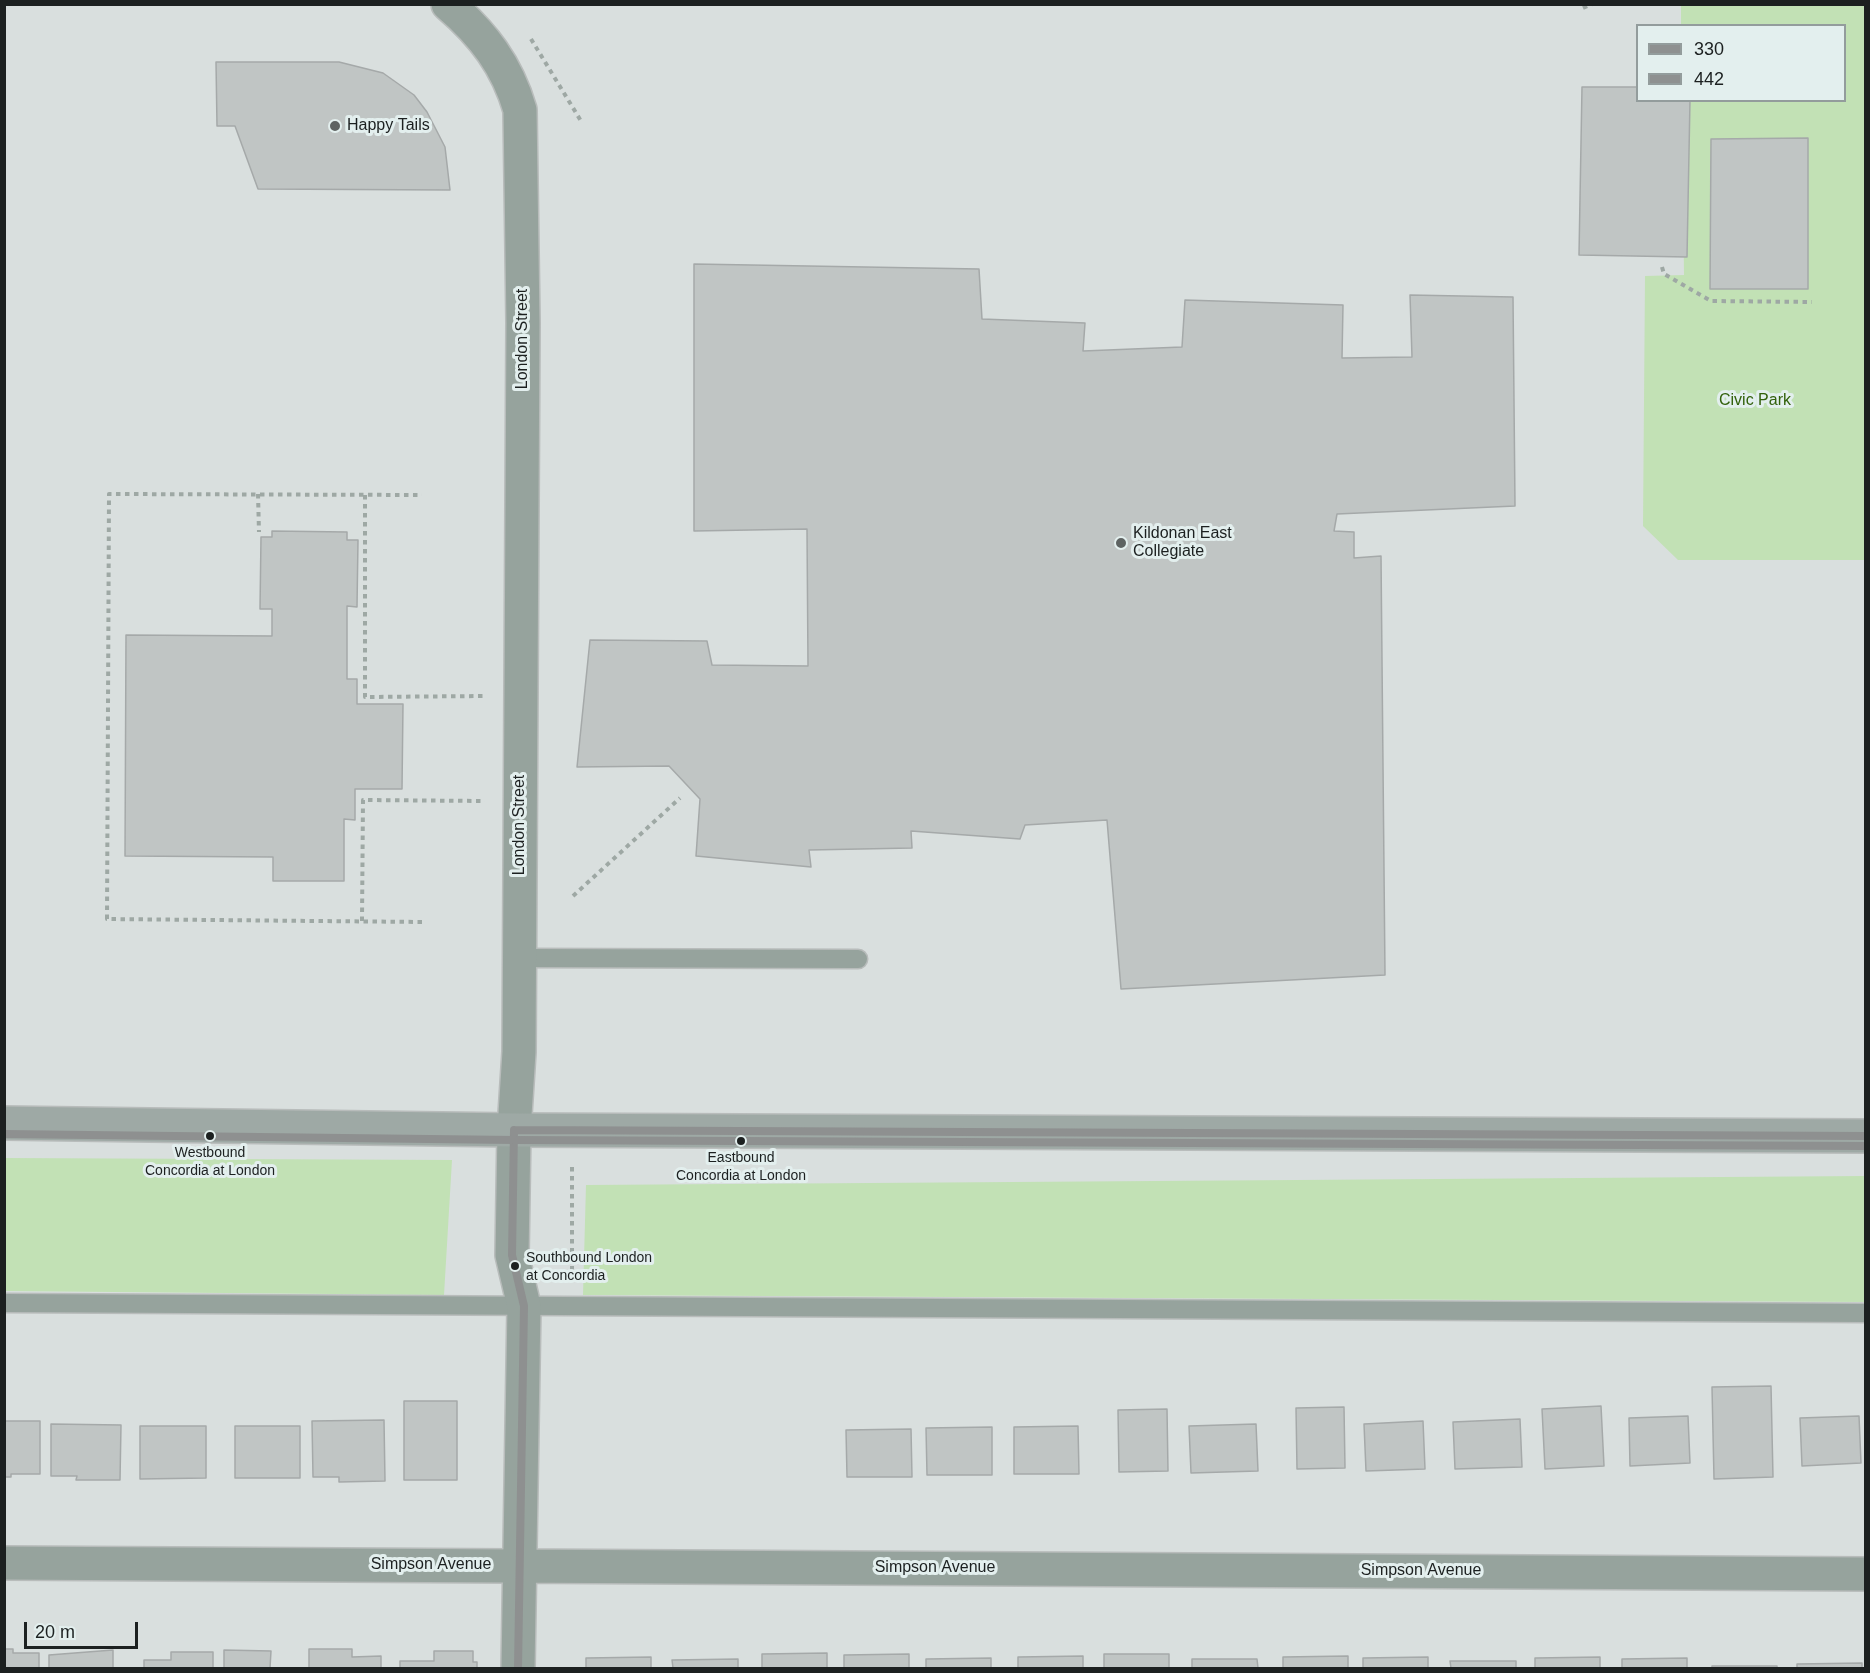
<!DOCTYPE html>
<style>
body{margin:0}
#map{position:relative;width:1870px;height:1673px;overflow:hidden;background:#d9dfde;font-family:Helvetica,sans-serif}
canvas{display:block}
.frame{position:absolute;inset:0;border:6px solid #1c2020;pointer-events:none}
.legend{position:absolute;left:1636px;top:24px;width:210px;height:78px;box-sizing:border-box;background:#e3efee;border:2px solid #939c9c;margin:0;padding:8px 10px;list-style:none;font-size:18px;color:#1c2020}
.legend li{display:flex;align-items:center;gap:12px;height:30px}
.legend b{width:30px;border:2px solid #939c9c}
.scale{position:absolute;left:24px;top:1622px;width:114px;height:27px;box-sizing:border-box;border:3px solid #1c2020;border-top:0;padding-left:8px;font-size:18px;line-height:21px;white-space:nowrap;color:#1c2020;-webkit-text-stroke:4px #e3efee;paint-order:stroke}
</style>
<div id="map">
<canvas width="1870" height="1673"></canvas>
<div class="frame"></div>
<ul class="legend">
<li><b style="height:8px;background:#8e9090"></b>330</li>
<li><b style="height:8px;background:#8e9090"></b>442</li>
</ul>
<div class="scale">20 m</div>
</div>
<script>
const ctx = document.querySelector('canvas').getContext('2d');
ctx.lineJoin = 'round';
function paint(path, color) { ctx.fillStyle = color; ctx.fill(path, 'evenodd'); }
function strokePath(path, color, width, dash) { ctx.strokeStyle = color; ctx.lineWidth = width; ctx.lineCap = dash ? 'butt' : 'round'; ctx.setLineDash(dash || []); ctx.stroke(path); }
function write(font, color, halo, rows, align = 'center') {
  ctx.font = font + ' Helvetica,sans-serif'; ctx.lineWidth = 6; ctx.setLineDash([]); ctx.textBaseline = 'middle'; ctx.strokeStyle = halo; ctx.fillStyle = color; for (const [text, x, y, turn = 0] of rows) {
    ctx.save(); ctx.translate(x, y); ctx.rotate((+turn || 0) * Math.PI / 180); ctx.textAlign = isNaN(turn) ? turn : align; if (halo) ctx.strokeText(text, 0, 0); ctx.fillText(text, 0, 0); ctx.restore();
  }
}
const green = new Path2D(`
 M 1681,5 L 1865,5 L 1865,560 L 1678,560 L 1643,526 L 1645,276 L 1684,275 L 1682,101 L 1844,100 L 1844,26 L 1681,25 Z
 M 5,1158 L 452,1160 L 444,1295 L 5,1291 Z
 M 1865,1176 L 1865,1302 L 583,1295 L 586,1185 Z`);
const building = new Path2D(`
 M 216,62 L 339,62 L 383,73 L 414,95 L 427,112 L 445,147 L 450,190 L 258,189 L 235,126 L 217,126 Z
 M 1582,87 L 1638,87 L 1638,100 L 1690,100 L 1687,257 L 1579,255 Z
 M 1808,138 L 1808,289 L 1710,289 L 1711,139 Z
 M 694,264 L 979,269 L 982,319 L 1085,323 L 1083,351 L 1182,347 L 1185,300 L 1343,305 L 1342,358 L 1412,357 L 1410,295 L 1513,297 L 1515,506 L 1337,514 L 1334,531 L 1354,532 L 1354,558 L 1381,556 L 1385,975 L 1121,989 L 1107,820 L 1025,825 L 1020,839 L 911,831 L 912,848 L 809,850 L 811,867 L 696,856 L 700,799 L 669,766 L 577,767 L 590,640 L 707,641 L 712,665 L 808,666 L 807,529 L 694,531 Z
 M 272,531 L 347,532 L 347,540 L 358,540 L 357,607 L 347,606 L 347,679 L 357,679 L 357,704 L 403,704 L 402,789 L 355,789 L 355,820 L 344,819 L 344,881 L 273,881 L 273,857 L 125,856 L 126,635 L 272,636 L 272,609 L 260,609 L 261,537 L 272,537 Z
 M 1771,1386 L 1773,1477 L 1714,1479 L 1712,1387 Z
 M 404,1401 L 457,1401 L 457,1480 L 404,1480 Z
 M 1601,1406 L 1604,1466 L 1545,1469 L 1542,1409 Z
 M 1344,1407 L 1345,1468 L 1297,1469 L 1296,1408 Z
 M 1167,1409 L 1168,1471 L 1119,1472 L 1118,1410 Z
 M 1688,1416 L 1690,1463 L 1630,1466 L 1629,1418 Z
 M 1859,1416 L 1861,1463 L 1802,1466 L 1800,1418 Z
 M 1520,1419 L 1522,1467 L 1455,1469 L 1453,1422 Z
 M 384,1420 L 385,1481 L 339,1482 L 339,1477 L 313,1477 L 312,1421 Z
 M 4,1421 L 40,1421 L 40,1474 L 11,1474 L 11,1477 L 4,1477 Z
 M 1423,1421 L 1425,1469 L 1366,1471 L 1364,1424 Z
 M 51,1424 L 121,1425 L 120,1480 L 76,1480 L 77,1476 L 51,1476 Z
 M 1256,1424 L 1258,1471 L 1191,1473 L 1189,1426 Z
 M 140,1426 L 206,1426 L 206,1478 L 140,1479 Z
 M 235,1426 L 300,1426 L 300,1478 L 235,1478 Z
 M 1078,1426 L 1079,1474 L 1014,1474 L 1014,1427 Z
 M 992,1427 L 992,1475 L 927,1475 L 926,1428 Z
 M 911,1429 L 912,1477 L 847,1477 L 846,1430 Z
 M 4,1649 L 13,1649 L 13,1653 L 39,1653 L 39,1668 L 4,1668 Z
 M 309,1649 L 352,1649 L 352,1657 L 381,1656 L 381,1668 L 309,1668 Z
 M 113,1650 L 113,1668 L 49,1668 L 49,1655 Z
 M 224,1650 L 271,1651 L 270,1668 L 224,1668 Z
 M 434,1651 L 473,1651 L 473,1662 L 477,1662 L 477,1668 L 400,1668 L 400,1661 L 434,1661 Z
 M 171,1652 L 213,1652 L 213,1668 L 144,1668 L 144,1660 L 171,1660 Z
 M 827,1653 L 827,1668 L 762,1668 L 762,1654 Z
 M 909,1654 L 909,1668 L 844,1668 L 844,1655 Z
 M 1104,1654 L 1169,1654 L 1169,1668 L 1104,1668 Z
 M 1083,1656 L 1083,1668 L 1018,1668 L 1018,1657 Z
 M 1348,1656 L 1348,1668 L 1283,1668 L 1283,1657 Z
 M 651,1657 L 651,1668 L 586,1668 L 586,1658 Z
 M 1428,1657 L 1428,1668 L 1363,1668 L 1363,1658 Z
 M 1600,1657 L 1600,1668 L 1535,1668 L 1535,1658 Z
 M 991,1658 L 991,1668 L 926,1668 L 926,1659 Z
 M 1687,1658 L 1687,1668 L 1622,1668 L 1622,1659 Z
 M 738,1659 L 738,1668 L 673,1668 L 672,1660 Z
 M 1192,1659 L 1257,1659 L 1258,1668 L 1192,1668 Z
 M 1450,1661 L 1516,1661 L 1516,1668 L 1451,1668 Z
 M 1862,1663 L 1862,1668 L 1797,1668 L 1797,1664 Z
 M 1712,1666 L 1777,1666 L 1777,1668 L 1712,1668 Z`);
const path = new Path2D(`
 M 1583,8 L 1592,4
 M 531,39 L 581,121
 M 1662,267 L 1664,274 L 1711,301 L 1812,302
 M 258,494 L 259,532
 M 365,495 L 365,697 L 484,696
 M 573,896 L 680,798
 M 362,921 L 363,800 L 485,801
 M 422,922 L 107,919 L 109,494 L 422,495
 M 572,1167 L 572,1279`);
const service = new Path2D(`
 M 520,958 L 858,959
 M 4,1303 L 1866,1313`);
const minor = new Path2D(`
 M 448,4 C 483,34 507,65 520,110 L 523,323 L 519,1052 L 514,1130 L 512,1255 L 524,1306 L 518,1668
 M 4,1563 L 1866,1574`);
const secondary = new Path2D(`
 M 4,1123 L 514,1130 L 1866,1136`);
const bus1 = new Path2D(`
 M 514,1130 L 1866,1136
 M 514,1130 L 512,1255 L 524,1306 L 518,1668`);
const bus2 = new Path2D(`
 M 4,1134 L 514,1140 L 1866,1146`);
const markers = [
 [335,126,6,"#5e6362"],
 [1121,543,6,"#5e6362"],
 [210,1136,5,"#1c2020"],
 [741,1141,5,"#1c2020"],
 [515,1266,5,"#1c2020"]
];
const busNames = [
 ["Westbound",210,1153],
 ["Concordia at London",210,1171],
 ["Eastbound",741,1158],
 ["Concordia at London",741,1176],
 ["Southbound London",526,1258,"left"],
 ["at Concordia",526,1276,"left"]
];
const poiNames = [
 ["Happy Tails",347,126],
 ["Kildonan East",1133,534],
 ["Collegiate",1133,552]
];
const streetNames = [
 ["London Street",523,339,-90],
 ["London Street",520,825,-90],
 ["Simpson Avenue",431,1565],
 ["Simpson Avenue",935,1568],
 ["Simpson Avenue",1421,1571]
];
const parkNames = [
 ["Civic Park",1755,401]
];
paint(green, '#c2e1b5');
paint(building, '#c0c5c4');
strokePath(building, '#a5a9a9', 1.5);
strokePath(service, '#b8bcbb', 21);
strokePath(minor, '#b8bcbb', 36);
strokePath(secondary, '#b8bcbb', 36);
strokePath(path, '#9ea8a4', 4, [4.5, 4.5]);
strokePath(service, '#96a39d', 18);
strokePath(minor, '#96a39d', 33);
strokePath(secondary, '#9ea9a5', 33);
strokePath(bus1, '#8e9090', 8);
strokePath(bus2, '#8e9090', 8);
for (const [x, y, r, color] of markers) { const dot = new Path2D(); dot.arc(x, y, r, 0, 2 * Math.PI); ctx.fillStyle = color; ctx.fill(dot); strokePath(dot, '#e3efee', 2); }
write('14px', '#1c2020', '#e3efee', busNames);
write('16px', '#1c2020', '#e3efee', poiNames, 'left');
write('16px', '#1c2020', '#e3efee', streetNames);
write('16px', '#32610b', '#e3efee', parkNames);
</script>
